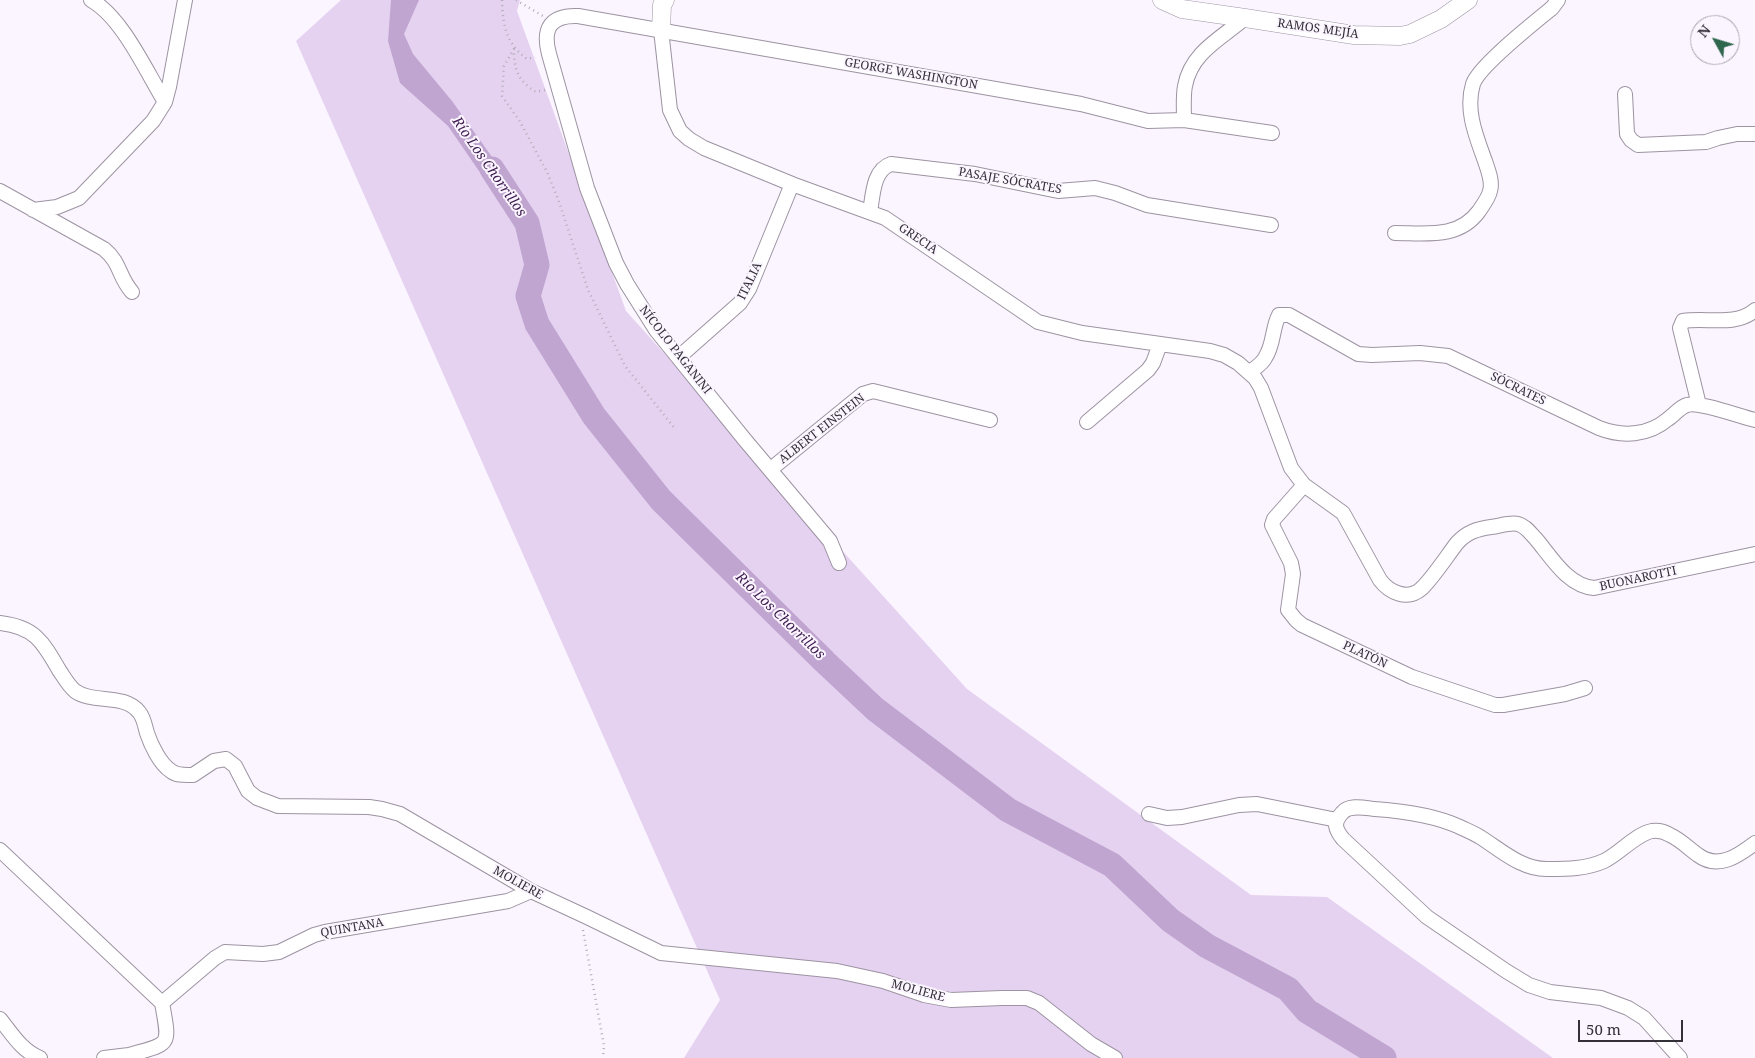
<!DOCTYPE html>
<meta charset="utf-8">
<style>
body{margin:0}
#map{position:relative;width:1755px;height:1058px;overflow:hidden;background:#fbf5ff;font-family:"Noto Serif",serif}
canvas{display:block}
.north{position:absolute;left:1690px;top:15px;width:50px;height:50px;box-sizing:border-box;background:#fbf5ff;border:1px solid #aba6af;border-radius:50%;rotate:309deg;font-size:14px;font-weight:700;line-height:20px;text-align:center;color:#343037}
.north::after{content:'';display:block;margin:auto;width:18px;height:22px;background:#2f674e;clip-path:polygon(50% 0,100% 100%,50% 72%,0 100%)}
.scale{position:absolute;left:1578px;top:1020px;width:105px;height:22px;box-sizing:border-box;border:2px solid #343037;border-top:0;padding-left:6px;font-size:15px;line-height:18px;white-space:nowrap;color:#343037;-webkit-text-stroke:4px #fbf5ff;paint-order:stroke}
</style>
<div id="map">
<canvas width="1755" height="1058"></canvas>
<div class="north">N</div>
<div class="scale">50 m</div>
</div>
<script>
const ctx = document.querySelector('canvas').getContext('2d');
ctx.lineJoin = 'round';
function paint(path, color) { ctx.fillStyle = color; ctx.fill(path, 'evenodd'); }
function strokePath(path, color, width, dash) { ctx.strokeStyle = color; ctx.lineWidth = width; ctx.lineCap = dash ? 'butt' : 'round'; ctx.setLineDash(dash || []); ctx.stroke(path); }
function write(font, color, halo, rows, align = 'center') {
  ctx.font = font + ' "Noto Serif",serif'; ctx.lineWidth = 4; ctx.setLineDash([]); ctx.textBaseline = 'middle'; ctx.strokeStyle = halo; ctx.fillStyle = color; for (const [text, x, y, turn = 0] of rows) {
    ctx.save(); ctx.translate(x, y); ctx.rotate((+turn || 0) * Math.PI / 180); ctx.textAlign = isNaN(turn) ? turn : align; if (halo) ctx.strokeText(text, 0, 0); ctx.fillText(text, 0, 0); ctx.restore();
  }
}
const green = new Path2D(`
 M 341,0 L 520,0 L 517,11 L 626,311 L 967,689 L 1251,895 L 1327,897 L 1553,1058 L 684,1058 L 720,1000 L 296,41 Z`);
const water = new Path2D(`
 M 391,0 L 419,0 L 404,34 L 413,54 L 452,101 L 517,192 L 501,203 L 448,126 L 400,83 L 388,41 Z`);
const river = new Path2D(`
 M 492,169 L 527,223 L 537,265 L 528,296 L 537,324 L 594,416 L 661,500 L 825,662 L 875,709 L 1008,810 L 1112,865 L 1170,920 L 1207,946 L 1288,989 L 1307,1011 L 1384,1058`);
const path = new Path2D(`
 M 502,0 C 503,26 505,42 527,59 L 535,57
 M 516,0 L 543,16
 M 545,90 L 536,92 C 518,81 514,70 514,49 L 504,66 L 502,96 L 519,120 L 547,172 L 558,199 L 588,290 L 625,366 L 676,430
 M 583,930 L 604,1046 L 603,1058`);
const minor = new Path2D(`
 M 91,0 C 122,17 146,71 165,102
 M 661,30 L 670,110 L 680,131 L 689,139 L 704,148 L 792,184 L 885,218 L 1038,322 L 1082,333 L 1210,351 L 1224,355 L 1238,363 L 1255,378 L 1261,388 L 1291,468 L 1304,485 L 1343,513 L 1380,580 C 1389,592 1407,601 1421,589 C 1432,579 1447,556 1457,543 C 1467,532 1477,529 1491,527 C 1500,526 1510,522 1518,524 C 1526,526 1531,534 1536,539 C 1552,558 1568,586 1594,588 L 1755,554
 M 1625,94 L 1627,134 L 1631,140 L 1638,145 L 1706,142 L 1718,138 L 1737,134 L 1755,134
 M 1184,120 C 1184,109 1183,96 1185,86 C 1191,52 1222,38 1245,18
 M 0,191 L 104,249 C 121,263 118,276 132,292
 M 33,210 L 57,207 L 79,198 L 153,121 L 165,102 L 169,87 L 185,0
 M 870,212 C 873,195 873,170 891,164 L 975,174 L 1058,191 L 1095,188 L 1115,193 L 1147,205 L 1271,225
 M 1395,233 C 1426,233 1459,239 1479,211 C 1483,205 1489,197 1490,191 C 1493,182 1488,170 1485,161 C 1476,136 1465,110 1473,84 C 1479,66 1535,22 1552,8 L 1558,0
 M 679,357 L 740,303 L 749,289 L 792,184
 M 1250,372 C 1255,368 1262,364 1265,358 C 1274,345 1272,328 1279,315 L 1289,315 L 1358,354 L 1372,355 L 1420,353 L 1448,356 L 1599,428 C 1622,437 1648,436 1668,419 C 1674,415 1680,407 1687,405 C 1699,401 1741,417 1755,420
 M 1699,405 L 1680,328 L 1683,321 C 1707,317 1735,327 1755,310
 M 1087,422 L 1148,370 L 1153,363 L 1160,344
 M 771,469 L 863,394 L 873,391 L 990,420
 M 1304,485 L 1274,519 L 1272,525 L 1291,563 L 1293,574 L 1288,610 L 1296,620 L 1302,625 L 1412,677 L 1495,705 L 1503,705 L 1565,694 L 1585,688
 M 839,563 L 830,541 L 745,440 L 656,330 L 627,284 L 616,263 L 587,188 L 549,54 C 542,28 551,15 578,16 L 1081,104 L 1148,121 L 1184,120 L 1272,133
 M 0,623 C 35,627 43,642 59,670 C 64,677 68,685 75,691 C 93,704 124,693 139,712 C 144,718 145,726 147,733 C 151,745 160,764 171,771 C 177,776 186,775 193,775 L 214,761 L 226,759 L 235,766 L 248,791 L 257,798 L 278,806 L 369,807 L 382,809 L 400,814 L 531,891 L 587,917 L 661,953 L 837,971 L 883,981 L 924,995 L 951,1000 L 1002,998 L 1027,998 L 1039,1003 L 1091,1044 L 1115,1058
 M 1149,814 L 1167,818 L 1182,817 L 1239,805 L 1257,804 L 1337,820
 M 0,850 L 162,1003 C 170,1047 171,1043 129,1055 L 131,1058
 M 162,1003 L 215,958 L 225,952 L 263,954 L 279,952 L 314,935 L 325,932 L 508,901 L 531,891
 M 0,1019 C 12,1034 22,1051 40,1058
 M 104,1058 L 129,1055
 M 1680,1058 L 1644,1018 L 1628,1008 L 1601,998 L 1550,992 L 1529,985 L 1506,971 L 1427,917 L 1343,839 C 1335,829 1333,823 1342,813 C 1349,804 1365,808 1375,809 C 1403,811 1434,815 1460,827 C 1466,830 1474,833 1480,837 C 1501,850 1522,870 1548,869 C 1567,869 1586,869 1604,861 C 1619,854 1636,834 1652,831 C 1659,830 1665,832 1670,835 C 1681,840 1688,848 1698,855 C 1718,870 1738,856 1755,843`);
const tertiary = new Path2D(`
 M 1162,0 L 1182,9 L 1245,18 L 1354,35 L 1400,36 L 1410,34 L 1441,19 L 1468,0
 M 661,30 L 662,5 L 665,0`);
const streetNames = [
 ["RAMOS MEJÍA",1318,29,8],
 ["GEORGE WASHINGTON",911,74,10],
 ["PASAJE SÓCRATES",1010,181,10],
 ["GRECIA",918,239,34],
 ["ITALIA",750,281,-64],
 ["NÍCOLO PAGANINI",675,350,52],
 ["SÓCRATES",1518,389,26],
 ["ALBERT EINSTEIN",822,429,-38],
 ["BUONAROTTI",1638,579,-12],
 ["PLATÓN",1365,655,25],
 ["MOLIERE",518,883,29],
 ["QUINTANA",352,928,-10],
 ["MOLIERE",918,991,15]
];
const waterNames = [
 ["Río Los Chorrillos",489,167,55],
 ["Río Los Chorrillos",780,616,44]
];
paint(green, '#e5d2f1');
paint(water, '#bfa5cf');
strokePath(river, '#bfa5cf', 25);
strokePath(minor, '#9d93a2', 16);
strokePath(tertiary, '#9d93a2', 19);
strokePath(path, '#b3aeb7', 2.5, [1, 4]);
strokePath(minor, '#fff', 14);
strokePath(tertiary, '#fff', 18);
write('12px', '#343037', '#fbf5ff', streetNames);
write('italic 14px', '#3c1a4d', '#fbf5ff', waterNames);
</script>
